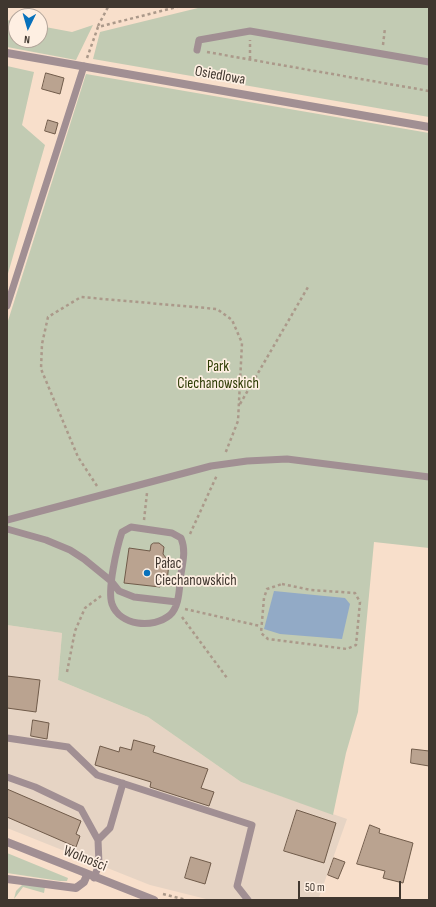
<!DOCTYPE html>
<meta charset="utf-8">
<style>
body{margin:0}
#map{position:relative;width:436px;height:907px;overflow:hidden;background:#f8dfcb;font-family:"Sofia Sans Condensed",sans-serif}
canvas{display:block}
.frame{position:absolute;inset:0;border:8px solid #40372f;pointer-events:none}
.north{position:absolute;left:8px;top:8px;width:40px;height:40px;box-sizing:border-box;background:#feefe2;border:1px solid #b2a59a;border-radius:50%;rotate:185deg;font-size:11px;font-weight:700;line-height:16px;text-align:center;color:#40372f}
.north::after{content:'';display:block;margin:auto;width:14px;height:18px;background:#0771bc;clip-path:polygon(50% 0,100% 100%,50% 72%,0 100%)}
.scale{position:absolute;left:298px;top:881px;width:103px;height:18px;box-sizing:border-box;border:2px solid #40372f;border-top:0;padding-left:5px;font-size:12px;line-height:14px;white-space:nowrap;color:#40372f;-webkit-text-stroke:3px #feefe2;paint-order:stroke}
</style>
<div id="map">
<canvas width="436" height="907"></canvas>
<div class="frame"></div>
<div class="north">N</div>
<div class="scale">50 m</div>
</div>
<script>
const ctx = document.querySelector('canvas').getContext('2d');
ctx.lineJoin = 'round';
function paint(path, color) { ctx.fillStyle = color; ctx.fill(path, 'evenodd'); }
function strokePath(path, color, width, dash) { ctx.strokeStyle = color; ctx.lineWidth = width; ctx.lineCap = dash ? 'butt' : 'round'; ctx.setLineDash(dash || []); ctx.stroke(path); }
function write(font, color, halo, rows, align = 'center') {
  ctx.font = font + ' "Sofia Sans Condensed",sans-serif'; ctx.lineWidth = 3.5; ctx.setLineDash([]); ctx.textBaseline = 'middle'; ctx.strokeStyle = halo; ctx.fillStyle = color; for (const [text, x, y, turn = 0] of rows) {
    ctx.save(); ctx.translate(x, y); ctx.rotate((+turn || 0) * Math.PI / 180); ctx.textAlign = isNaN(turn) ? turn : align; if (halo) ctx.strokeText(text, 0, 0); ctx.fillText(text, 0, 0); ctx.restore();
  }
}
const industrial = new Path2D(`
 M 7,625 L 62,633 L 58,680 L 148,717 L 241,782 L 347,819 L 318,900 L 210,900 L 150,885 L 7,828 Z`);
const green = new Path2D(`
 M 202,7 L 429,7 L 429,117 L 93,59 L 100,32 Z
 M 7,20 L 16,22 L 16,40 L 40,40 L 40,26 L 72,32 L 93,25 L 76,60 L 7,47 Z
 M 7,66 L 34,72 L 22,125 L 45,145 L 7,277 Z
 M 86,74 L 429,133 L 429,548 L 374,542 L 358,712 L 346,753 L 333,815 L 241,782 L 148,717 L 58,680 L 62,633 L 7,625 L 7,324 Z
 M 7,853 L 68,878 L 67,881 L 60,881 L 7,873 Z
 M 24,883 L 45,887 L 44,893 L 23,887 L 14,899 L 16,891 Z`);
const water = new Path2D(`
 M 274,591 L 345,598 L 350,604 L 342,639 L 280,634 L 264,629 Z`);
const building = new Path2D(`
 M 46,73 L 64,78 L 60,94 L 42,89 Z
 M 48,120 L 58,123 L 55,134 L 45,131 Z
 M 154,543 L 159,543 L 164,547 L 163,554 L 169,562 L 167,583 L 161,583 L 160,587 L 124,583 L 129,548 L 150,551 L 151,545 Z
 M 7,676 L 40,680 L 36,712 L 7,708 Z
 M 33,720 L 49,723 L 47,739 L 31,736 Z
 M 134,740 L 155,746 L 153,752 L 208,769 L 201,788 L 214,792 L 209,806 L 150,787 L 151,782 L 95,765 L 100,746 L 119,752 L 120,747 L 131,750 Z
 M 412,749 L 429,751 L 429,766 L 411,763 Z
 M 7,789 L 81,821 L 76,834 L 80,836 L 76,847 L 7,817 Z
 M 297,810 L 336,823 L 324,863 L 284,851 Z
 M 370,825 L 380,829 L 379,833 L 413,843 L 403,883 L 383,878 L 385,871 L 357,864 Z
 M 191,857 L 211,863 L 205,884 L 185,878 Z
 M 334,858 L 345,862 L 338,879 L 328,875 Z`);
const path = new Path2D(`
 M 98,26 L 108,7
 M 383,45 L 385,28
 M 207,52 L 429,91
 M 87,58 L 98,27 L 177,7
 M 250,59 L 250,40
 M 240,404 L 308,287
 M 97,486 L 78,457 L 41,369 L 42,344 L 48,317 L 81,297 L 217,309 L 232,320 L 242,343 L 238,421 L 225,454
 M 144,520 L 147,493
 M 190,534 L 217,475
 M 282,584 L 311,590 L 355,593 L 360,602 L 356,645 L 347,649 L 268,639 L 261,633 L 264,598 L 267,589 Z
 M 185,609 L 260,626
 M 182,617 L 227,678
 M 67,672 L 75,631 L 85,608 L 101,596
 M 163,894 L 186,900`);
const service = new Path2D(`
 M 197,50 L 199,40 L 250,31 L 429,62
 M 7,306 L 84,66
 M 7,520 L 211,466 L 247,461 L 287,459 L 429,477
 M 131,527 L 172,533 L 181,538 C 186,550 183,561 181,574 C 179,587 180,606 170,615 C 153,629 120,626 112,604 C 107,590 117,547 122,532 Z
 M 7,529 L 46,540 L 70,550 L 84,559 L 111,581 L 119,591 L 134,597 L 177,602
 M 7,738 L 68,747 L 97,775 L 252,825 L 237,886 L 248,900
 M 7,777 L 35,787 L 81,809 L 98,840 L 110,828 L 123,783
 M 94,878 L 99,864 L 98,840`);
const minor = new Path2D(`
 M 7,53 L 429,127
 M 7,879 L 76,888 L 84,882 L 87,875`);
const tertiary = new Path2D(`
 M 7,842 L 154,900`);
const markers = [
 [147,573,4,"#0771bc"]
];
const streetNames = [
 ["Osiedlowa",220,76,10],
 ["Wolności",85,859,22]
];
const parkNames = [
 ["Park",218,367],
 ["Ciechanowskich",218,384]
];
const poiNames = [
 ["Pałac",155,564],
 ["Ciechanowskich",155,581]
];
paint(industrial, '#e6d4c4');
paint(green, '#c2cbb3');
paint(water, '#92aac6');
paint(building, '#baa390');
strokePath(building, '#705b4a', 1);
strokePath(path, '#ab998a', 2.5, [3, 3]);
strokePath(service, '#a18f93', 7);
strokePath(minor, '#a18f93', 8);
strokePath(tertiary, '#a18f93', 8);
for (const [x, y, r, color] of markers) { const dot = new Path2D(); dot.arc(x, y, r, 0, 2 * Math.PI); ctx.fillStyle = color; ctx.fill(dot); strokePath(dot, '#feefe2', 1.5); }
write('15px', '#40372f', '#feefe2', streetNames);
write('15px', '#2f3d05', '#feefe2', parkNames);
write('15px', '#40372f', '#feefe2', poiNames, 'left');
</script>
